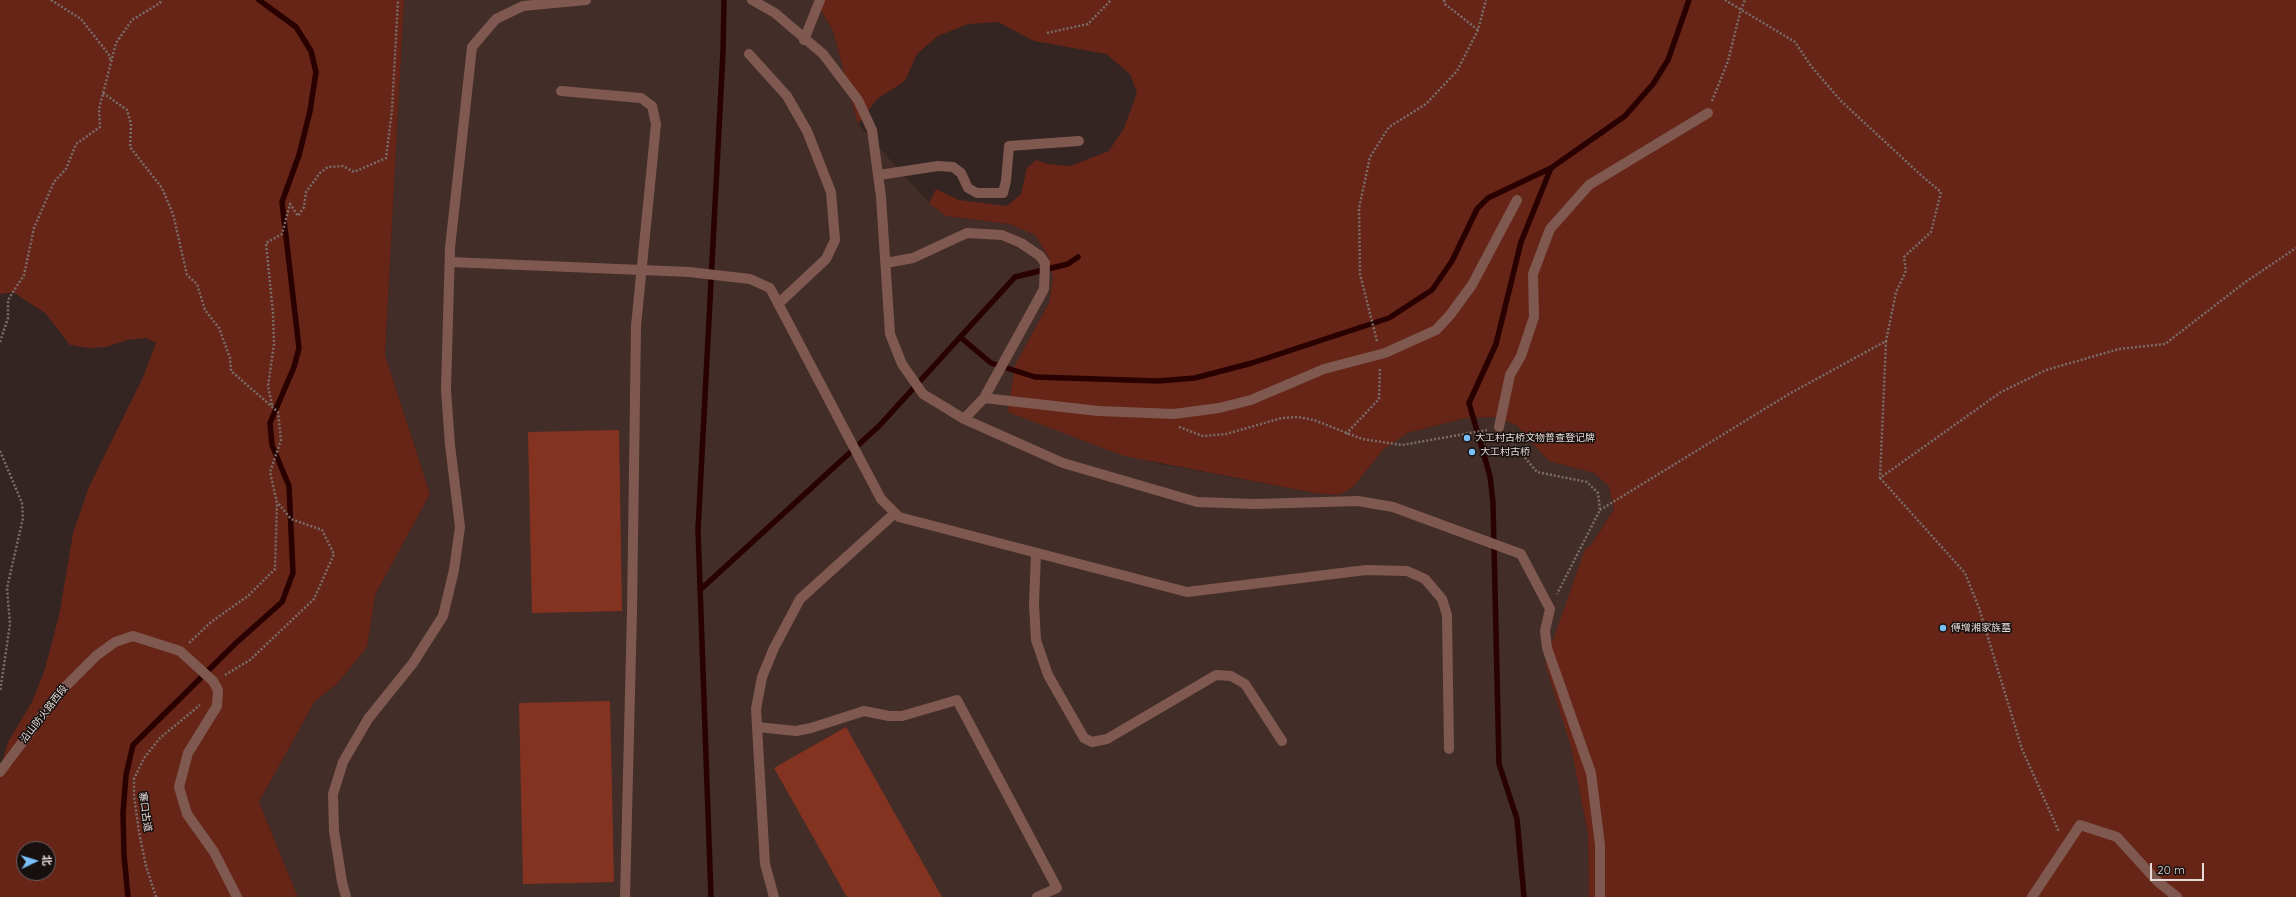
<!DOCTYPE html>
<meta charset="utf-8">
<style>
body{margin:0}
#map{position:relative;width:2296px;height:897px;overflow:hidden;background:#342522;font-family:Quicksand,"Noto Sans SC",sans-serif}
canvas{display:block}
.north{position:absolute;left:16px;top:841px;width:40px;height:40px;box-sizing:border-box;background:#17100f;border:1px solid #69615f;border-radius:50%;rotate:86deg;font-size:11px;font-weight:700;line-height:16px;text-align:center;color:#e5dbd8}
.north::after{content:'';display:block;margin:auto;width:14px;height:18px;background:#79bff8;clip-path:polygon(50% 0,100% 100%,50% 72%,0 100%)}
.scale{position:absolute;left:2150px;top:863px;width:54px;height:18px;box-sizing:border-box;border:2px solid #e5dbd8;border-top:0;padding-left:5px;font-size:12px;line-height:14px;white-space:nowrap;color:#e5dbd8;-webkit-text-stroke:3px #17100f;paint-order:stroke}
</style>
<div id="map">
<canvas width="2296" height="897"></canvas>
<div class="north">北</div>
<div class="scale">20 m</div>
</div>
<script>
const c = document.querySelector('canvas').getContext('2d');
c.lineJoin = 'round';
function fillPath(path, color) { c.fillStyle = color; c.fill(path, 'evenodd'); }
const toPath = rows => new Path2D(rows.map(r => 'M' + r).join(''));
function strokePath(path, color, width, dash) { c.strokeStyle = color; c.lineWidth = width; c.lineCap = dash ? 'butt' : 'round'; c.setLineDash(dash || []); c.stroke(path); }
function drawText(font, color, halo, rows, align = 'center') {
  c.font = font + ' Quicksand,"Noto Sans SC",sans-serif'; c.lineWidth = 3; c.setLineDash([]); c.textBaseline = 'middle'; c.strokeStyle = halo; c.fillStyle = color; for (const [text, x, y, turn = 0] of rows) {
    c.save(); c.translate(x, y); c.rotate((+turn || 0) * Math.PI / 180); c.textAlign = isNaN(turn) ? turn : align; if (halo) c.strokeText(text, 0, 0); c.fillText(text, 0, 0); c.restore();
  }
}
fillPath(toPath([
 [404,0,815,0,833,31,858,124,929,203,946,216,1009,224,1035,235,1049,258,1053,278,1049,303,1015,365,1150,462,1315,493,1338,495,1353,487,1383,450,1407,433,1466,418,1495,417,1516,425,1549,461,1594,473,1609,486,1614,509,1595,538,1571,747,1588,834,1589,897,298,897,259,802,315,701,337,684,367,647,375,595,430,494,385,355]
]), '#422d28');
fillPath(toPath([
 [0,0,404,0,385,355,430,494,375,595,367,647,337,684,315,701,259,802,298,897,0,897,0,769,8,742,32,702,44,672,59,616,73,533,89,487,144,375,156,343,146,338,127,340,106,347,89,348,70,345,45,313,13,292,0,294],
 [24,849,48,849,48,873,24,873],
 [815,0,2296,0,2296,897,1589,897,1588,834,1571,747,1545,663,1585,549,1591,545,1614,509,1609,486,1594,473,1549,461,1516,425,1495,417,1466,418,1407,433,1383,450,1353,487,1339,495,1315,493,1124,456,1008,412,1015,365,1049,303,1053,278,1049,258,1035,235,1009,224,946,216,929,203,936,189,959,200,1007,206,1021,194,1027,168,1036,160,1048,164,1070,166,1109,151,1124,128,1137,93,1130,74,1106,54,1034,41,998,22,968,24,938,36,917,54,905,81,877,99,858,124,833,31]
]), '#662516');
strokePath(toPath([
 [960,337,991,363,1035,377,1158,381,1195,378,1252,363,1389,318,1432,290,1452,261,1477,209,1488,198,1551,168],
 [700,590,879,426,1015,277,1068,264,1078,257],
 [128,897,124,855,123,813,126,775,133,745,236,643,282,602,293,573,289,486,272,445,270,423,294,367,299,348,282,202,299,155,310,111,316,72,311,51,296,27,259,0],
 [711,897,698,530,723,52,724,0],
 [1524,897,1517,819,1499,764,1493,503,1490,476,1469,403,1496,344,1521,242,1551,168,1625,116,1653,84,1668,60,1689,0]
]), '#280100', 5.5);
fillPath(toPath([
 [619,430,622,611,532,613,528,432],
 [610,701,614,882,523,884,519,703],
 [846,727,942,897,847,897,774,768]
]), '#853321');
strokePath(toPath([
 [51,0,81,19,110,56,110,61],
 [1444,0,1445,4,1478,30],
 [1725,0,1795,42,1811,66,1841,101,1923,177,1941,192,1931,232,1904,257,1906,271,1896,292,1886,341],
 [1047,33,1088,24,1111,0],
 [103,93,127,110,131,124,130,147,162,188,173,214,187,275,197,284,205,310,219,328,230,358,231,371,278,412,281,440,270,472,277,503,275,569,248,596,211,622,189,643],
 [1712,101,1728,61,1741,9,1745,0],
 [1377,341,1360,274,1359,208,1370,157,1389,127,1426,104,1457,71,1478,30,1486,0],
 [0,342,8,318,8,300,24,275,34,228,54,182,66,169,76,144,100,127,99,109,116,43,132,20,160,3,161,0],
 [272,405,268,386,274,344,273,313,266,243,282,234,290,204,298,216,304,207,306,192,320,173,328,167,343,166,354,172,386,158,392,110,398,0],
 [1179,427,1203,436,1226,434,1282,418,1298,417,1314,420,1362,439,1402,445,1487,430],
 [1346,434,1379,399,1380,368],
 [1507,436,1537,472,1587,482,1598,493,1600,510,1557,594],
 [0,451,22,503,23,518,7,588,10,624,0,692],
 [1880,478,1965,573,1979,608,2022,749,2059,832],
 [1600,510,1789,394,1886,341,1880,478,2001,392,2046,370,2119,349,2165,344,2244,283,2296,248],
 [225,675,250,660,314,599,334,554,322,530,291,519,278,503],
 [156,897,146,866,139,832,134,796,134,779,144,758,160,738,200,705]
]), '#7a6d6a', 2.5, [2, 2]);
strokePath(toPath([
 [752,0,775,13,823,54,858,100,872,130,881,197,890,334,902,364,923,394,964,419,1063,463,1197,502,1255,504,1358,501,1393,507,1521,554,1550,609,1545,631,1547,648,1591,773,1600,845,1600,897],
 [804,40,820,0],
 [749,54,787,96,807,131,831,192,835,240,826,259,778,304],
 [561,91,641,98,652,106,656,124,636,326,632,611,625,897],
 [879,175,938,166,953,167,961,173,968,188,977,193,1003,193,1006,181,1009,146,1079,141],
 [450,262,689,272,750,279,770,288,881,499,899,517,1187,592,1366,570,1407,571,1425,579,1442,599,1447,615,1449,749],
 [886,263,913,258,967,233,1002,235,1021,243,1040,256,1045,263,1044,289,984,398],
 [964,419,984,398,1098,411,1174,414,1219,408,1251,400,1324,369,1385,353,1436,330,1450,315,1472,285,1517,200],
 [1499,427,1510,375,1521,356,1534,317,1533,274,1550,229,1589,185,1708,113],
 [1036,553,1034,604,1036,640,1048,675,1084,738,1092,742,1107,739,1216,675,1231,676,1245,684,1282,741],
 [757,727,796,731,811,728,864,711,889,716,902,716,957,700,1057,888,1037,897],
 [0,772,59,693,96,656,115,642,133,636,180,651,213,681,218,690,217,706,188,753,179,787,187,814,214,852,237,897],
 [346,897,342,882,334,831,333,794,343,762,368,719,413,663,443,616,454,570,460,527,450,445,446,390,450,248,472,47,496,19,523,6,586,0],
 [774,897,765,864,756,709,762,677,774,648,800,599,895,513],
 [2032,897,2080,825,2117,837,2157,881,2177,897]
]), '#7f5950', 10);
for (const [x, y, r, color] of [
 [1467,438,4,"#79bff8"],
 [1472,452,4,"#79bff8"],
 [1943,628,4,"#79bff8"]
]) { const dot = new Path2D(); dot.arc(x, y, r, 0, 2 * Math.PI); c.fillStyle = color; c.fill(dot); strokePath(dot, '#17100f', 1.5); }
drawText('10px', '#e5dbd8', '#17100f', [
 ["大工村古桥文物普查登记牌",1475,438],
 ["大工村古桥",1480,452],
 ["傅增湘家族墓",1951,628]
], 'left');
drawText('10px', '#e5dbd8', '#17100f', [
 ["沿山防火路西段",44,714,-52],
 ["寨口古道",145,812,82]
]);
</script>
